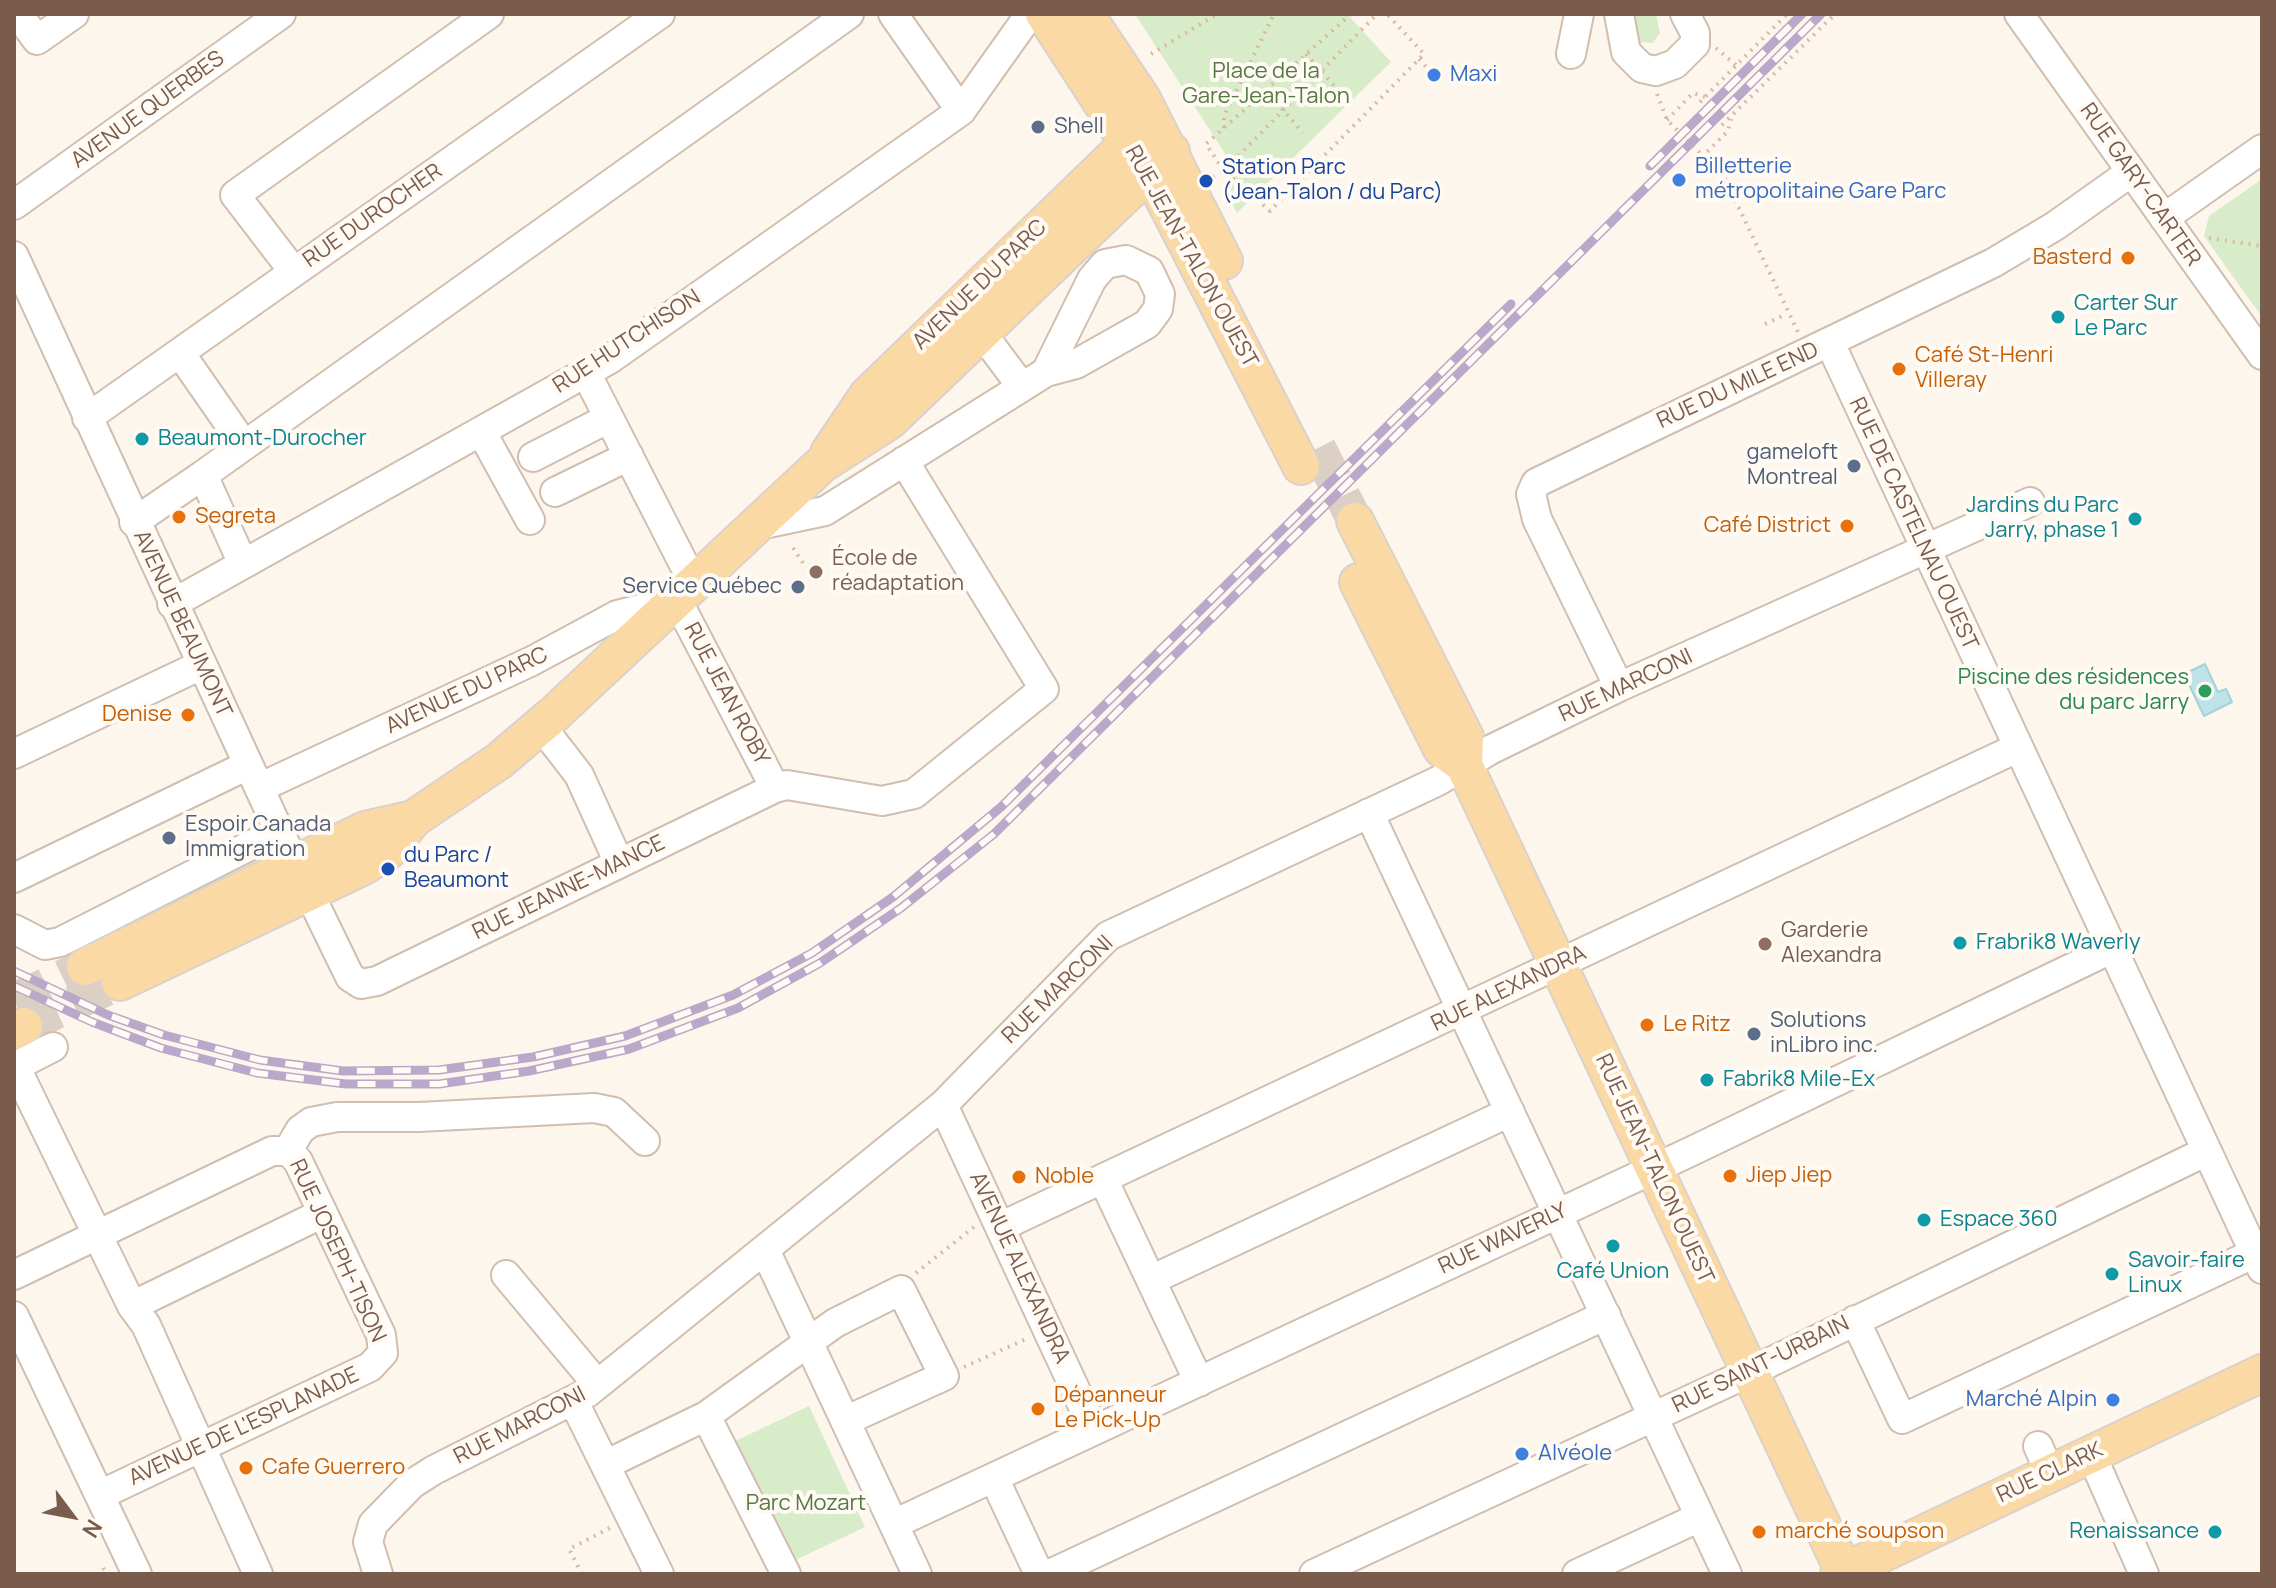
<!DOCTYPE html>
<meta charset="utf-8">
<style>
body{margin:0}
#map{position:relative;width:2276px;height:1588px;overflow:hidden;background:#fdf6ec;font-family:Manrope,sans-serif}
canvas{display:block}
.frame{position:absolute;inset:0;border:16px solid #7a5c4d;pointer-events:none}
.north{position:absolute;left:32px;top:1476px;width:80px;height:80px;-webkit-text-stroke:6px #fffaf3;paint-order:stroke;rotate:122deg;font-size:22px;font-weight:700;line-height:32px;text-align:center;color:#7a5c4d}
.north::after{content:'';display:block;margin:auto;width:28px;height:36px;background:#7a5c4d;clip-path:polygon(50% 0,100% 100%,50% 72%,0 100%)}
</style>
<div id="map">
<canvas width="2276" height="1588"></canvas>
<div class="frame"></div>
<div class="north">N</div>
</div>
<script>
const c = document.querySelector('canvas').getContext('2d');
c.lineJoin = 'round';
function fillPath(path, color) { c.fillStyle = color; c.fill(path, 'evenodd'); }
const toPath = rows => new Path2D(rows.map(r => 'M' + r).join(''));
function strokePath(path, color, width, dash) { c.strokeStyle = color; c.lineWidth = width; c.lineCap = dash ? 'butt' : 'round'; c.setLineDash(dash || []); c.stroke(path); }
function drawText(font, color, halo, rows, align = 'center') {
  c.font = font + ' Manrope,sans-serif'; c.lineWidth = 8; c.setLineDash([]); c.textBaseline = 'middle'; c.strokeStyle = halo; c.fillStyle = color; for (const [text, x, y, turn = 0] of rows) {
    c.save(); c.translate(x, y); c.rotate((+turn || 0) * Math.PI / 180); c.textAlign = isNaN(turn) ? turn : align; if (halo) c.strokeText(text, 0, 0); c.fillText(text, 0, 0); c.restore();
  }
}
fillPath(toPath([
 [1135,14,1347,14,1391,62,1237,213,1222,184,1235,169],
 [1632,14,1656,14,1660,33,1653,43,1637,42],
 [2262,179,2262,317,2204,236,2209,216],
 [809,1406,865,1527,785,1565,729,1444]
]), '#d8ecc9');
const water = toPath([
 [2205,664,2218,692,2226,689,2232,702,2204,716,2184,674,2205,664]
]);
fillPath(water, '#bfe3e8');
strokePath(water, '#a5d3da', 2);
strokePath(toPath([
 [1318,448,1355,521],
 [14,1001,85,967],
 [24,1026,120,982]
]), '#dcd0c4', 36, [36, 18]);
const minor = toPath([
 [18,14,37,40,74,14],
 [893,14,961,111],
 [1619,14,1626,52,1642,68,1656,71,1675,64,1695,44,1695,33,1685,14],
 [2019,14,2262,355],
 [1571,54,1579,14],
 [14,205,281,14],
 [2164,218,2262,149],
 [14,256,279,831,350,977,361,984,377,981,775,788,787,785,882,801,914,794,1044,689,904,461],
 [294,272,235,195,489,14],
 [981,332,1022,387],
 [1830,343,2262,1269],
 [180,353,244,445],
 [586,373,694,584],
 [87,418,660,14],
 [481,431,530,520],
 [533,457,609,418],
 [555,492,629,456],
 [134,522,203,475],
 [759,525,825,511,1046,372,1076,364,1147,324,1158,309,1160,294,1149,271,1126,260,1105,264,1092,279,1046,372],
 [243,564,203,475,849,14],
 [172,604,610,359,961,111,1030,14],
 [1619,687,1537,519,1531,494,1536,483,1993,263,2055,226,2131,172],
 [541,726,579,775,619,863],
 [14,754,201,665],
 [259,788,532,661,617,615,677,600,775,788],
 [1369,813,1727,1574],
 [14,878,248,765],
 [14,929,45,945,60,942,279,831],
 [53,1047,20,1064,17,1070,132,1306,146,1325,258,1574],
 [943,1105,1094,1430],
 [288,1151,300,1130,311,1122,337,1117,419,1117,594,1108,614,1112,645,1141],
 [1103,1179,1199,1382],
 [1000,1227,2017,748],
 [765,1250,917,1574],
 [14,1275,272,1151,288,1151],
 [506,1275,597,1384],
 [1151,1280,1510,1112],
 [132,1306,323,1213],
 [14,1316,137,1574],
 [1855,1320,1902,1419,2255,1253],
 [574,1402,659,1574],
 [706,1416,786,1574],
 [2038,1446,2050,1473],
 [2091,1454,2144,1574],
 [605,1465,706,1416,835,1323,901,1290,944,1376,845,1421],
 [994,1478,1039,1574],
 [100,1495,370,1367,383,1353,381,1335,298,1161,288,1151],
 [894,1524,1692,1151,2111,949],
 [378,1574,368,1542,373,1524,412,1484,434,1470,587,1393,943,1105,1108,936,1438,781,1492,749,1619,687,2030,502],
 [1050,1574,1606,1315],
 [1314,1574,1750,1372,2205,1152],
 [1577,1574,1700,1517]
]);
const major = toPath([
 [1044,14,1162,195,1301,466],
 [1085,14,1142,99,1224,261],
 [829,453,868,395,1146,126],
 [1355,521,1465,737,1464,765,1845,1574],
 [1358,582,1442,749,1464,765],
 [85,967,365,830,413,819],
 [120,982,362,867,389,850,413,819,499,761,553,715,822,464,889,421,1171,151],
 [14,1031,24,1026],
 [1839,1574,2262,1373]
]);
strokePath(minor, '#d1beb0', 32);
strokePath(major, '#dad1cd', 40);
strokePath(toPath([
 [1351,14,1206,144,1224,171,1377,14],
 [1716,48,1736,65],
 [1151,54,1217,14],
 [1306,54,1338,90],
 [1419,59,1427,68],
 [1266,90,1303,133],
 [1657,94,1667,120,1707,160,1718,164,1798,332],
 [1700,102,1787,14],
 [1667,120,1693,93,1705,97],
 [1722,125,1835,14],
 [1224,128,1224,116,1274,14],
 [1696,163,1728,131,1731,119],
 [1213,177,1224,171,1270,211,1424,54,1387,14],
 [2209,238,2262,246],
 [1765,324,1782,316],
 [793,548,805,566],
 [916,1273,974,1227],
 [964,1367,1026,1339],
 [103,1568,105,1571],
 [582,1574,569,1549,612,1527]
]), '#d9b8a5', 4, [2, 6]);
strokePath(minor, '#fff', 28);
strokePath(major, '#fbd9a5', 36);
const rail = toPath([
 [1650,166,1802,14],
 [14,971,108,1015,164,1035,260,1060,343,1071,439,1070,533,1057,625,1036,733,995,812,953,893,897,1001,807,1511,304],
 [14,986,92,1022,161,1048,257,1073,346,1084,439,1084,529,1071,629,1049,738,1008,820,963,901,908,994,834,1821,14]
]);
strokePath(rail, '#b9a8c9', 9);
strokePath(rail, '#fffaf3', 6, [18]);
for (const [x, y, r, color] of [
 [1434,75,8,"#3f7fe0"],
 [1038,127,8,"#5c6f8a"],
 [1679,180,8,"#3f7fe0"],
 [1206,181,8,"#1a4fb4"],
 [2128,258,8,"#e8710a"],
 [2058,317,8,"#0f9aa8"],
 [1899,369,8,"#e8710a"],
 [142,439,8,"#0f9aa8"],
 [1854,466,8,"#5c6f8a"],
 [179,517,8,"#e8710a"],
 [2135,519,8,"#0f9aa8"],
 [1847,526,8,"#e8710a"],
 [816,572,8,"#8d6e63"],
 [798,587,8,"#5c6f8a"],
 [2205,691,8,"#2e9e5b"],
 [188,715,8,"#e8710a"],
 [169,838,8,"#5c6f8a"],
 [388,869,8,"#1a4fb4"],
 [1960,943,8,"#0f9aa8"],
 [1765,944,8,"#8d6e63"],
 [1647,1025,8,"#e8710a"],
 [1754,1034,8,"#5c6f8a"],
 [1707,1080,8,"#0f9aa8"],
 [1730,1176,8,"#e8710a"],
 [1019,1177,8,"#e8710a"],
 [1924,1220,8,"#0f9aa8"],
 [1613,1246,8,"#0f9aa8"],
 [2112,1274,8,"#0f9aa8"],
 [2113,1400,8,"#3f7fe0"],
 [1038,1409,8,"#e8710a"],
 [1522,1454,8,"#3f7fe0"],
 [246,1468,8,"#e8710a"],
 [1759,1532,8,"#e8710a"],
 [2215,1532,8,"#0f9aa8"]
]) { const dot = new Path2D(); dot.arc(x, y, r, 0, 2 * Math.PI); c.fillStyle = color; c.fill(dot); strokePath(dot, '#fffaf3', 3); }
drawText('22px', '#537a41', '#fffaf3', [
 ["Place de la",1266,72],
 ["Gare-Jean-Talon",1266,97],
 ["Parc Mozart",806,1504]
]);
drawText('22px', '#366cbe', '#fffaf3', [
 ["Maxi",1450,75],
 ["Billetterie",1695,167],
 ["métropolitaine Gare Parc",1695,192],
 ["Marché Alpin",2097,1400,"right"],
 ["Alvéole",1538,1454]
], 'left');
drawText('22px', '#7a5c4d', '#fffaf3', [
 ["AVENUE QUERBES",148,110,-36],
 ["RUE GARY-CARTER",2140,185,55],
 ["RUE DUROCHER",373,216,-35],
 ["RUE JEAN-TALON OUEST",1191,257,61],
 ["AVENUE DU PARC",980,285,-44],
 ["RUE HUTCHISON",627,342,-33],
 ["RUE DU MILE END",1738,386,-25],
 ["RUE DE CASTELNAU OUEST",1913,524,65],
 ["AVENUE BEAUMONT",182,624,65],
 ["RUE MARCONI",1626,686,-25],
 ["AVENUE DU PARC",467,691,-25],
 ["RUE JEAN ROBY",726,694,62],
 ["RUE JEANNE-MANCE",569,888,-26],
 ["RUE ALEXANDRA",1509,989,-26],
 ["RUE MARCONI",1058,990,-44],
 ["RUE JEAN-TALON OUEST",1654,1169,65],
 ["RUE WAVERLY",1503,1239,-25],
 ["RUE JOSEPH-TISON",337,1251,65],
 ["AVENUE ALEXANDRA",1019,1268,65],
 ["RUE SAINT-URBAIN",1761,1365,-26],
 ["RUE MARCONI",520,1426,-27],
 ["AVENUE DE L'ESPLANADE",244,1427,-25],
 ["RUE CLARK",2050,1473,-25]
]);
drawText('22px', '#4e5e75', '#fffaf3', [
 ["Shell",1054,127],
 ["gameloft",1838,453,"right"],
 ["Montreal",1838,478,"right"],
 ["Service Québec",782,587,"right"],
 ["Espoir Canada",185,825],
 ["Immigration",185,850],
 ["Solutions",1770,1021],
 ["inLibro inc.",1770,1046]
], 'left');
drawText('22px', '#164399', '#fffaf3', [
 ["Station Parc",1222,168],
 ["(Jean-Talon / du Parc)",1222,193],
 ["du Parc /",404,856],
 ["Beaumont",404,881]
], 'left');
drawText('22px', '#c56008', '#fffaf3', [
 ["Basterd",2112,258,"right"],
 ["Café St-Henri",1915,356],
 ["Villeray",1915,381],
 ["Segreta",195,517],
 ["Café District",1831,526,"right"],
 ["Denise",172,715,"right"],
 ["Le Ritz",1663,1025],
 ["Jiep Jiep",1746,1176],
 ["Noble",1035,1177],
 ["Dépanneur",1054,1396],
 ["Le Pick-Up",1054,1421],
 ["Cafe Guerrero",262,1468],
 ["marché soupson",1775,1532]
], 'left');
drawText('22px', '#0d838f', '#fffaf3', [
 ["Carter Sur",2074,304],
 ["Le Parc",2074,329],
 ["Beaumont-Durocher",158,439],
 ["Jardins du Parc",2119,506,"right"],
 ["Jarry, phase 1",2119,531,"right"],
 ["Frabrik8 Waverly",1976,943],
 ["Fabrik8 Mile-Ex",1723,1080],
 ["Espace 360",1940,1220],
 ["Savoir-faire",2128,1261],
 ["Linux",2128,1286],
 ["Café Union",1613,1272,"center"],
 ["Renaissance",2199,1532,"right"]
], 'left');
drawText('22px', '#785e54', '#fffaf3', [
 ["École de",832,559],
 ["réadaptation",832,584],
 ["Garderie",1781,931],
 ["Alexandra",1781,956]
], 'left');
drawText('22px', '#27864d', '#fffaf3', [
 ["Piscine des résidences",2189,678],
 ["du parc Jarry",2189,703]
], 'right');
</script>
